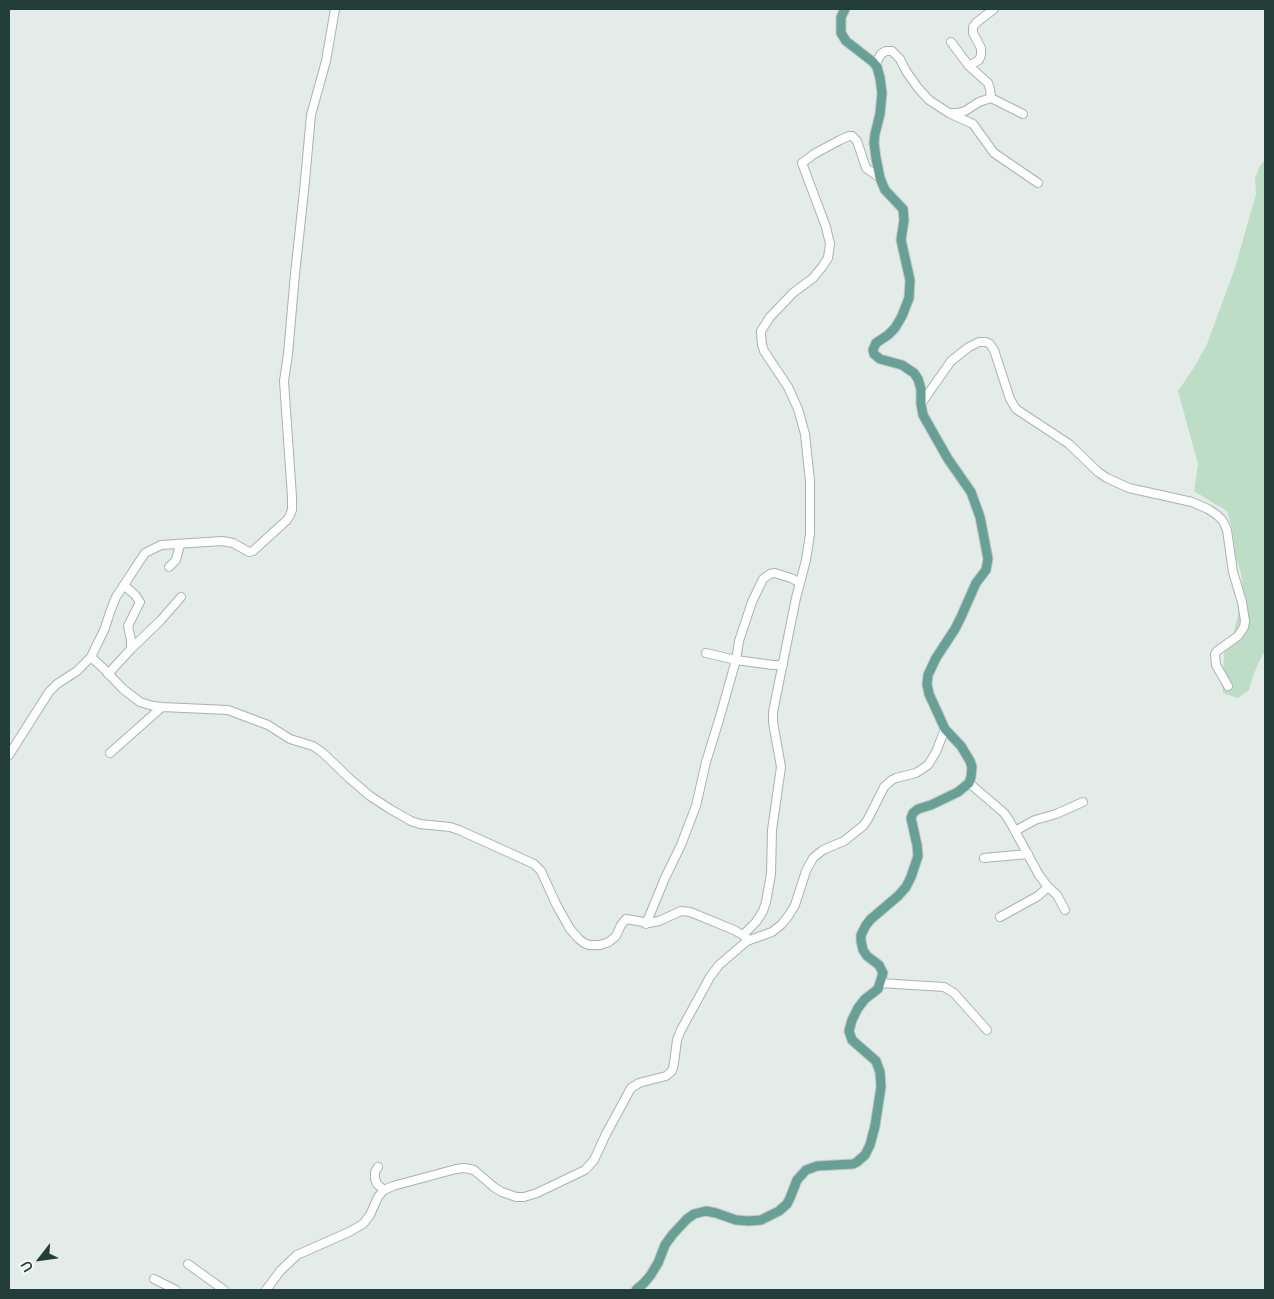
<!DOCTYPE html>
<style>
body{margin:0}
#map{position:relative;width:1274px;height:1299px;overflow:hidden;background:#e3ece9;font-family:Manrope,sans-serif}
canvas{display:block}
.frame{position:absolute;inset:0;border:10px solid #233d38;pointer-events:none}
.north{position:absolute;left:15px;top:1234px;width:50px;height:50px;-webkit-text-stroke:4px #f3f9f6;paint-order:stroke;rotate:240deg;font-size:14px;font-weight:700;line-height:20px;text-align:center;color:#233d38}
.north::after{content:'';display:block;margin:auto;width:18px;height:22px;background:#233d38;clip-path:polygon(50% 0,100% 100%,50% 72%,0 100%)}
</style>
<div id="map">
<canvas width="1274" height="1299"></canvas>
<div class="frame"></div>
<div class="north">U</div>
</div>
<script>
const c = document.querySelector('canvas').getContext('2d');
c.lineJoin = 'round';
function fillPath(path, color) { c.fillStyle = color; c.fill(path, 'evenodd'); }
const toPath = rows => new Path2D(rows.map(r => 'M' + r).join(''));
function strokePath(path, color, width, dash) { c.strokeStyle = color; c.lineWidth = width; c.lineCap = dash ? 'butt' : 'round'; c.setLineDash(dash || []); c.stroke(path); }
fillPath(toPath([
 [1265,160,1265,653,1263,654,1254,673,1249,690,1238,698,1223,693,1224,650,1233,634,1238,616,1238,605,1244,600,1241,573,1236,557,1232,528,1227,511,1194,491,1198,464,1178,391,1195,366,1207,344,1235,268,1256,194,1255,178,1260,166]
]), '#bdddc7');
const minor = toPath([
 [951,42,969,66,988,83,990,89,991,98],
 [875,65,881,54,886,51,892,51,900,59,906,71,918,88,929,100,949,113,958,113,965,111,979,102,991,98,1023,114],
 [969,66,979,60,981,55,981,48,973,33,973,27,977,22,994,9],
 [951,114,973,124,994,153,1038,183],
 [921,404,951,361,969,347,979,342,986,342,990,344,994,350,1010,399,1016,409,1069,444,1098,472,1107,478,1129,488,1192,502,1208,509,1217,515,1223,521,1227,530,1233,572,1242,602,1245,621,1244,627,1238,636,1217,651,1215,654,1216,665,1228,686],
 [169,567,176,560,180,544],
 [131,649,161,620,181,597],
 [706,653,736,660,773,665,783,665],
 [91,657,105,628,110,612,116,597,145,553,161,545,222,541,233,543,249,552,253,551,287,520,290,515,292,510,292,497,284,381,288,354,295,274,304,191,311,115,326,61,335,9],
 [108,674,131,649,131,640,128,626,140,602,135,595,124,585],
 [110,753,162,707],
 [9,755,49,692,57,684,77,671,91,657,103,668,123,689,140,702,153,706,162,707,228,710,268,725,290,739,313,746,323,753,349,778,370,796,390,809,411,821,420,824,450,827,459,830,534,864,541,871,556,904,570,929,579,939,584,943,589,945,600,945,609,942,616,936,621,925,626,919,649,923,659,921,681,911,690,912,700,916,734,930,746,937],
 [969,783,989,800,1004,813,1009,820,1039,875,1048,887,1057,895,1065,910],
 [1015,831,1035,820,1056,814,1083,802],
 [984,858,1028,854],
 [1000,917,1038,896,1048,887],
 [646,924,665,878,681,845,696,806,706,762,719,720,736,660,739,641,752,602,763,579,770,574,775,573,784,576,791,578,800,583],
 [743,935,756,922,763,911,766,902,771,874,772,830,781,767,773,722,773,712,796,598,806,560,810,534,810,481,805,434,798,409,788,387,764,351,762,345,761,334,761,331,770,317,793,293,813,278,822,267,828,258,830,244,826,227,802,163,814,154,840,140,849,136,852,136,857,141,866,168,880,178],
 [880,983,944,987,954,993,987,1030],
 [378,1167,375,1172,375,1179,377,1184,384,1190],
 [188,1264,224,1290],
 [154,1279,176,1290],
 [266,1290,281,1270,297,1255,349,1232,363,1224,370,1215,378,1197,384,1190,393,1186,456,1169,464,1168,474,1170,495,1188,502,1192,516,1197,524,1197,537,1193,585,1170,594,1160,606,1134,631,1088,639,1083,666,1076,672,1071,674,1063,677,1040,681,1030,710,977,719,965,747,941,772,932,782,924,789,915,795,905,806,871,813,858,823,850,844,841,863,826,868,819,884,787,892,780,896,778,916,773,928,765,936,752,945,729]
]);
const major = toPath([
 [636,1290,644,1283,650,1276,658,1263,665,1245,673,1234,687,1219,694,1214,706,1211,716,1213,736,1220,749,1221,761,1220,779,1211,787,1204,790,1198,797,1180,806,1170,817,1166,853,1164,857,1162,865,1155,870,1145,875,1126,881,1087,880,1072,876,1061,852,1040,849,1031,852,1020,858,1008,865,999,878,989,883,973,879,965,867,956,863,950,861,941,861,935,866,925,871,919,898,896,906,887,911,877,918,856,917,845,911,818,913,813,918,809,931,805,958,792,969,783,971,777,972,767,970,761,961,746,945,729,929,694,927,684,928,675,936,658,955,629,961,617,976,583,986,570,988,559,985,543,980,517,971,492,948,459,923,415,921,404,921,389,918,379,914,373,902,365,880,359,874,354,873,350,876,343,888,335,895,328,902,316,909,298,910,280,901,240,904,220,903,209,885,190,880,178,876,158,874,143,875,134,880,114,882,93,880,78,877,67,873,62,846,41,841,33,841,17,845,9]
]);
strokePath(minor, '#a6b4b0', 10);
strokePath(major, '#c1c9c7', 11);
strokePath(minor, '#fff', 8);
strokePath(major, '#69a096', 9);
</script>
